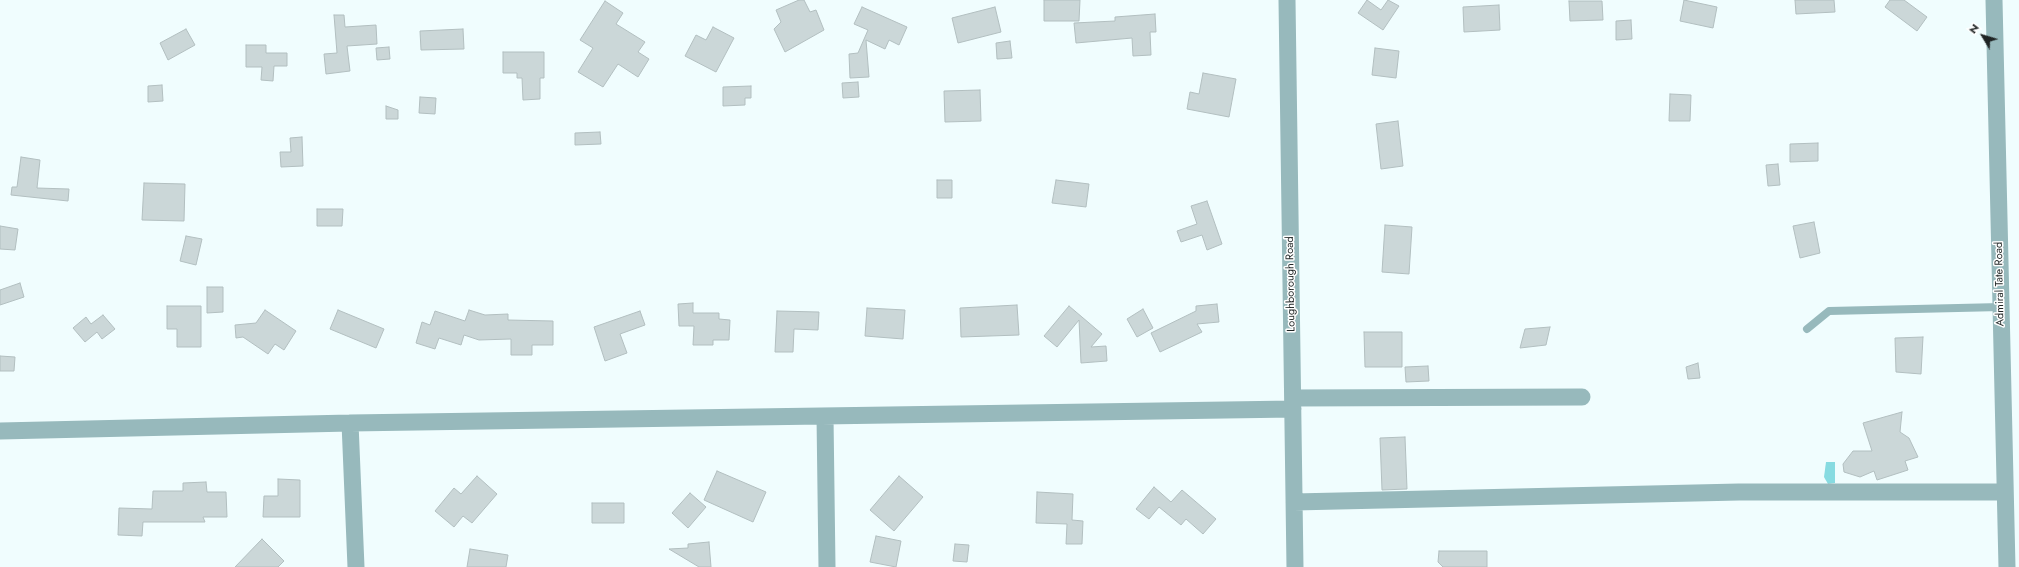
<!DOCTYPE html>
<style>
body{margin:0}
#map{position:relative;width:2019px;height:567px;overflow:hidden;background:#f0fdfe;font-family:Jost,sans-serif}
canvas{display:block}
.north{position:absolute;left:1963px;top:16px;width:40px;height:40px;-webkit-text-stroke:3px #fff;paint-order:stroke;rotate:308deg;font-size:11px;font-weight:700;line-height:16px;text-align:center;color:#1f2424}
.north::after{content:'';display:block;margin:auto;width:14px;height:18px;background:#1f2424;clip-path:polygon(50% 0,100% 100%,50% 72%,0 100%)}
</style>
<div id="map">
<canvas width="2019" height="567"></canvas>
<div class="north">N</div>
</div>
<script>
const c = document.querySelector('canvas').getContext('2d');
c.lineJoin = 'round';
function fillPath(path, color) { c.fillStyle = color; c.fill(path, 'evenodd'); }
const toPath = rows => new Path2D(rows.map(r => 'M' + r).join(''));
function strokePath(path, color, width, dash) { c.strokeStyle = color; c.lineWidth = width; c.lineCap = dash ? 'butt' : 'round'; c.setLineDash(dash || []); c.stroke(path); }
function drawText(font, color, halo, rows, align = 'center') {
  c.font = font + ' Jost,sans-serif'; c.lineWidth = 3; c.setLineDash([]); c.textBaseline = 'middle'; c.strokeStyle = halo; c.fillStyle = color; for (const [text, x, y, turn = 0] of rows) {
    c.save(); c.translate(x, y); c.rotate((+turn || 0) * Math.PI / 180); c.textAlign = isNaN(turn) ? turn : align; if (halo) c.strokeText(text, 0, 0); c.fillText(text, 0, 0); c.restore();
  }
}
fillPath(toPath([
 [1826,462,1835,462,1835,483,1828,484,1824,477]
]), '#87dbe1');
const building = toPath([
 [799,0,804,0,810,12,816,10,824,30,785,52,774,29,781,22,776,10,799,0],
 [1044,0,1080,0,1079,21,1044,21,1044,0],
 [1367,0,1381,10,1388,0,1399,6,1383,30,1358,13,1367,0],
 [1684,0,1717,7,1713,28,1680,21,1684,0],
 [1795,0,1834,0,1835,12,1796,14,1795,0],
 [1890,0,1904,0,1927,17,1917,31,1885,7,1890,0],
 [605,1,623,13,616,24,645,42,638,52,649,59,638,77,618,64,603,87,578,72,593,48,580,40,605,1],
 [1569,1,1602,1,1603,20,1570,21,1569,1],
 [1499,5,1500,30,1464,32,1463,7,1499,5],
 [862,7,907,27,899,45,889,40,885,49,866,40,869,77,850,78,849,54,858,53,868,30,854,24,862,7],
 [995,7,1001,32,958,43,952,18,995,7],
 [1155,14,1156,32,1150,32,1151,55,1133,56,1132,38,1076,43,1074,23,1115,21,1115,17,1155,14],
 [334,15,344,15,345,27,376,25,377,44,347,46,350,71,326,74,324,54,337,53,334,15],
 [1631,20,1632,39,1616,40,1616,21,1631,20],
 [713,27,734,38,716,72,685,56,696,35,706,40,713,27],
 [186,29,195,45,168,60,160,43,186,29],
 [463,29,464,49,421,50,420,31,463,29],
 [1010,41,1012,58,997,59,996,43,1010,41],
 [246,45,266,45,266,53,287,53,287,66,274,66,273,81,261,80,262,67,246,67,246,45],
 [389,47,390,59,377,60,376,48,389,47],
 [1375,48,1399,51,1396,78,1372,75,1375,48],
 [503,52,544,52,544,78,540,78,540,99,523,100,522,78,517,78,517,73,503,73,503,52],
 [1203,73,1236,79,1229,117,1187,109,1190,92,1199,94,1203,73],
 [858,82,859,97,843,98,842,83,858,82],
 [162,85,163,101,148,102,148,86,162,85],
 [751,86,751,98,745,98,745,105,723,106,723,87,751,86],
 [980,90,981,121,945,122,944,91,980,90],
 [1670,94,1691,95,1690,121,1669,121,1670,94],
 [420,97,436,98,435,114,419,113,420,97],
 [386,106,398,110,398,119,386,119,386,106],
 [1398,121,1403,166,1381,169,1376,124,1398,121],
 [600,132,601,144,575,145,575,133,600,132],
 [302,137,303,166,281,167,280,152,291,152,290,138,302,137],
 [1818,143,1818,161,1790,162,1790,144,1818,143],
 [21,157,40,160,37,188,69,189,68,201,11,195,12,187,17,187,21,157],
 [1778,164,1780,185,1768,186,1766,165,1778,164],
 [937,180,952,180,952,198,937,198,937,180],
 [1056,180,1089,184,1086,207,1052,203,1056,180],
 [144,183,185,184,184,221,142,220,144,183],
 [1207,201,1222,244,1207,250,1202,235,1181,242,1177,231,1197,224,1191,206,1207,201],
 [317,209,343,209,342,226,317,226,317,209],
 [1814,222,1820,253,1800,258,1793,226,1814,222],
 [1385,225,1412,227,1409,274,1382,272,1385,225],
 [0,226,18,229,15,250,0,249,0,226],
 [186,236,202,239,196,265,180,261,186,236],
 [20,283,24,297,0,305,0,290,20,283],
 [207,287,223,287,223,312,207,313,207,287],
 [693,303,693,313,719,313,719,319,730,320,729,340,713,340,713,345,693,345,694,326,679,326,678,304,693,303],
 [1217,304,1219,322,1197,324,1202,332,1160,352,1151,333,1196,311,1196,306,1217,304],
 [1017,305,1019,335,961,337,960,308,1017,305],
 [167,306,201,306,201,347,177,347,177,329,167,329,167,306],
 [1069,306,1102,334,1091,347,1106,346,1107,361,1081,363,1079,320,1057,347,1044,336,1069,306],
 [867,308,905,310,903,339,865,336,867,308],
 [1143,309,1153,328,1137,337,1127,319,1143,309],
 [265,310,296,331,284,350,275,344,268,354,243,337,236,338,235,325,256,323,265,310],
 [338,310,384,329,376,348,330,329,338,310],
 [469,310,485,315,508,314,508,320,553,321,553,345,532,345,532,355,511,355,511,339,479,340,464,335,461,345,439,338,435,349,416,343,422,322,430,325,435,311,465,321,469,310],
 [640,311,645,325,620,334,627,353,605,361,594,327,640,311],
 [777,311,819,312,818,330,794,329,793,352,775,352,777,311],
 [103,315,115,329,102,339,97,332,85,342,73,328,86,317,91,324,103,315],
 [1550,327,1546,345,1520,348,1525,329,1550,327],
 [1364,332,1402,332,1402,367,1365,367,1364,332],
 [1923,337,1921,374,1896,372,1895,338,1923,337],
 [0,356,15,357,14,371,0,371,0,356],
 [1698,363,1700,378,1688,379,1686,367,1698,363],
 [1428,366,1429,381,1406,382,1405,367,1428,366],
 [1902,412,1900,432,1909,438,1918,457,1905,461,1908,470,1877,480,1874,471,1860,477,1844,472,1843,464,1853,451,1872,451,1863,423,1902,412],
 [1405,437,1407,489,1382,490,1380,438,1405,437],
 [717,471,766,492,753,522,704,500,717,471],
 [477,476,497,494,472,523,463,516,454,527,435,511,454,488,461,494,477,476],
 [899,476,923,497,894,531,870,510,899,476],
 [278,479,300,480,300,517,263,517,264,496,278,496,278,479],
 [206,482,207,492,226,492,227,517,203,517,205,522,143,522,142,536,118,535,119,508,152,509,153,491,183,491,183,483,206,482],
 [1154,487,1171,502,1182,490,1216,519,1203,534,1186,519,1181,525,1159,507,1149,519,1136,509,1154,487],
 [1037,492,1073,494,1072,520,1083,521,1082,544,1066,544,1067,524,1036,523,1037,492],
 [690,493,706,507,688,528,672,513,690,493],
 [592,503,624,503,624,523,592,523,592,503],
 [876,536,901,541,896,567,870,562,876,536],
 [262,539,284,561,278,567,235,567,262,539],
 [709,542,711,567,699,567,669,549,688,548,688,544,709,542],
 [955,544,969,545,967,562,953,561,955,544],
 [470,549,508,555,506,567,467,567,470,549],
 [1439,551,1487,551,1487,567,1443,567,1438,562,1439,551]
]);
fillPath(building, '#cbd7d8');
strokePath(building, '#b2bfc0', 1);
strokePath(toPath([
 [1807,329,1829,311,2001,307]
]), '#97b9bc', 8);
strokePath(toPath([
 [1287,0,1295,567],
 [1994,0,2007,567],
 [1293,398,1582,397],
 [825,416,827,567],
 [350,423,356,567],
 [0,431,350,423,1293,409],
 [1294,502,1739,492,2005,492]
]), '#97b9bc', 17);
drawText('11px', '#1f2424', '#fff', [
 ["Loughborough Road",1291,284,-91],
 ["Admiral Tate Road",2000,284,-91]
]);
</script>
